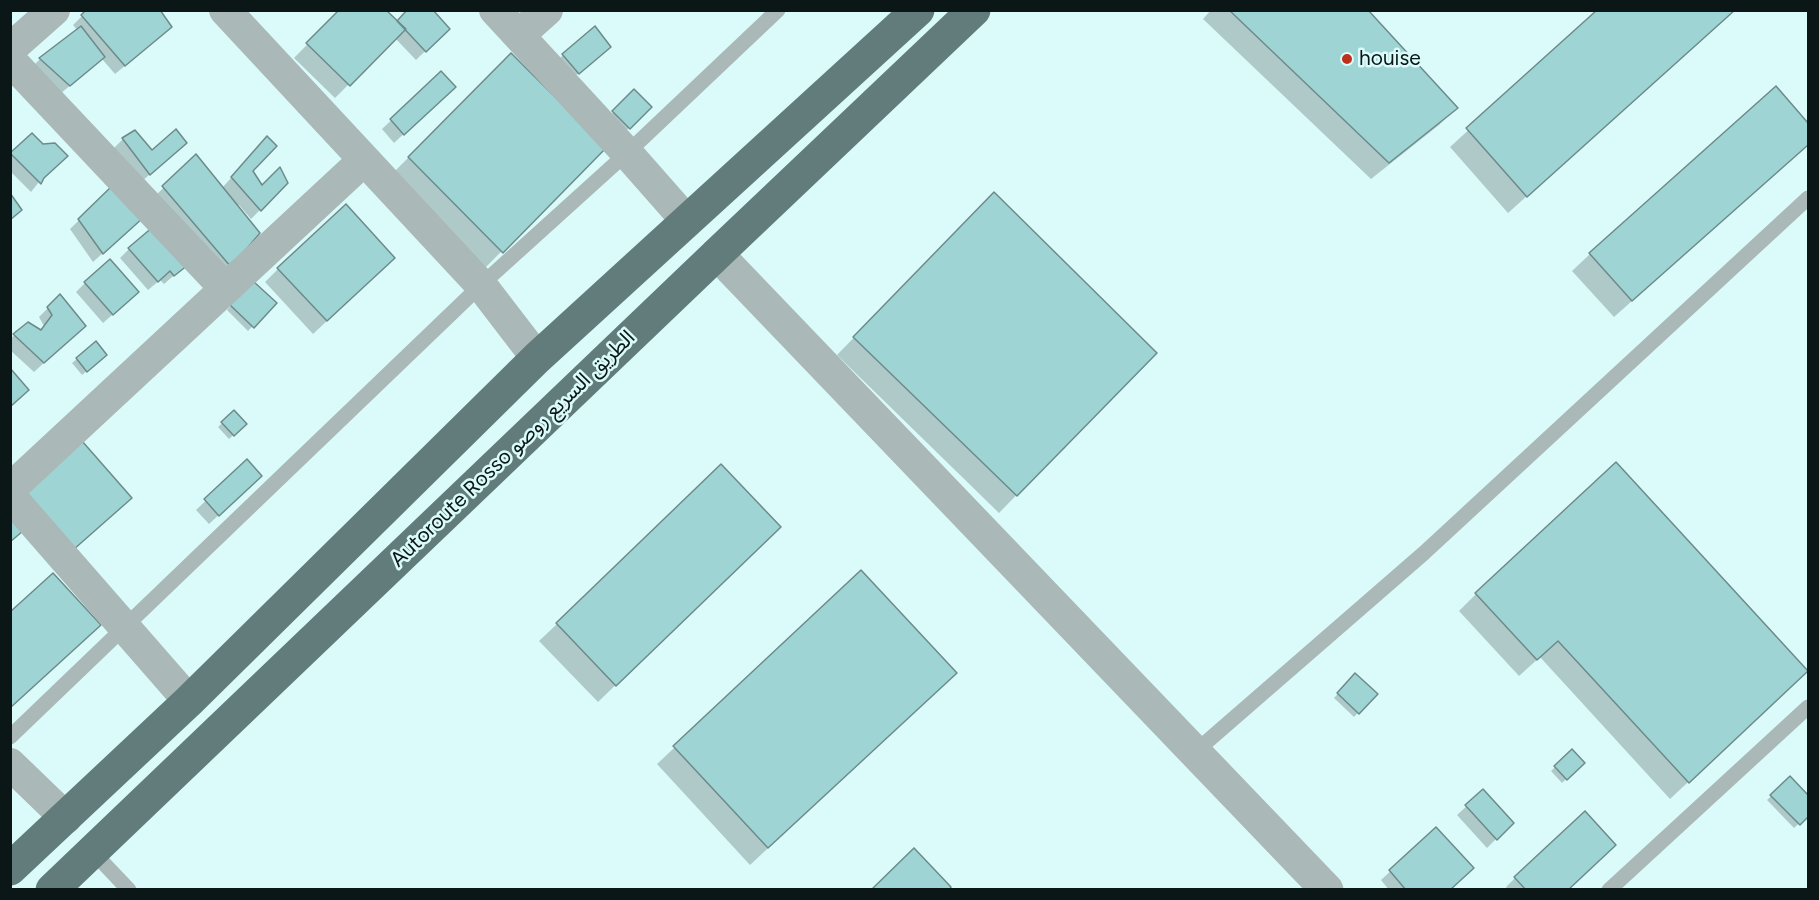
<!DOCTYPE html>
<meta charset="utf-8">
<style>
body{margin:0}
#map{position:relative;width:1819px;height:900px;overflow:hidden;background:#dbfbfb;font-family:Figtree,sans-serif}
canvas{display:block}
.frame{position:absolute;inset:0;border:12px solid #0b1717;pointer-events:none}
</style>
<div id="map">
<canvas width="1819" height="900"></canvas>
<div class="frame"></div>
</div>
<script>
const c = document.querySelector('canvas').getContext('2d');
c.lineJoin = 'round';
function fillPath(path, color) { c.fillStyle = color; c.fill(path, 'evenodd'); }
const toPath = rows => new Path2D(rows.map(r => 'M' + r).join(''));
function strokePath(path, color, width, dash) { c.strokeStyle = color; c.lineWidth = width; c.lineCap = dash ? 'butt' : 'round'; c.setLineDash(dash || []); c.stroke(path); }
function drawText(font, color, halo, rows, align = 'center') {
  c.font = font + ' Figtree,"Noto Sans Arabic",sans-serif'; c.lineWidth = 5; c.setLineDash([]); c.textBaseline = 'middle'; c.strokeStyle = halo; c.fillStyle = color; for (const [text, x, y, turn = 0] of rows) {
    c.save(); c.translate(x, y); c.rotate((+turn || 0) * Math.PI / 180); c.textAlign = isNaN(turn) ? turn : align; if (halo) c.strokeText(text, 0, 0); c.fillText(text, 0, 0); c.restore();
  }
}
fillPath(toPath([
 [88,10,161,36,115,74,102,59,60,94,31,68,40,59,78,31,73,25],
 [341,10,397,22,448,29,416,60,395,38,335,98,294,58],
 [1211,10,1366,10,1456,108,1439,125,1371,179,1203,19],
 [1600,10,1734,10,1508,213,1450,147],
 [605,51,574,77,559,59,563,55],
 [511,55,604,148,484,269,391,175],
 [441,73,444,96,394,143,382,129],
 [1776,88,1808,125,1808,144,1614,317,1572,271,1590,254],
 [634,91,650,107,625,132,609,117],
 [134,132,152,152,175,152,140,183,114,148,123,139],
 [32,135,42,178,31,192,10,171,10,155],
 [258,148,251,171,261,188,287,183,251,219,239,205,237,206,258,233,217,280,150,201,195,157,222,188],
 [113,187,133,226,93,262,70,229],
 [976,212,1155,353,999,513,837,355],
 [129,249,186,265,164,284,160,280,148,290,120,258],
 [278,269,380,271,313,334,265,282],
 [85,283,128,301,103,323,76,292],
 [253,283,275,303,248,331,227,310],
 [60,296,74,335,34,372,10,350,10,339,28,324,40,331,44,326,39,317],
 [96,343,101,359,82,375,72,363],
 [234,412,245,424,229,439,218,427],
 [247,461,251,485,209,524,196,510],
 [762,544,598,702,539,641,557,624],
 [861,573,937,690,750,865,657,764],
 [1476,594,1789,688,1670,799,1540,657,1519,676,1459,611],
 [1355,675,1376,694,1354,717,1334,698],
 [1572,751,1583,763,1562,783,1551,771],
 [1790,778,1808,798,1808,815,1794,828,1767,800],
 [1483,791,1512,823,1487,848,1457,815],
 [1436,829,1449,890,1389,890,1381,880],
 [1515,878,1566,890,1508,890,1506,887]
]), '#0003');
const building = toPath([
 [86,10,160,10,172,27,125,66,81,15,86,10],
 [339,10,386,10,406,29,350,86,306,43,339,10],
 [407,10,433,10,450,29,426,52,397,21,407,10],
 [1229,10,1368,10,1458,108,1389,163,1229,10],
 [1597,10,1735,10,1527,197,1466,128,1597,10],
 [81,26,105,57,70,86,39,58,81,26],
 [595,26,611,47,579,74,562,54,595,26],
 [511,53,606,148,503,253,408,157,511,53],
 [441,71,456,87,404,135,390,119,441,71],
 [1776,86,1808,123,1808,145,1632,301,1589,253,1776,86],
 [634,89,652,107,630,129,612,111,634,89],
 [176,129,187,143,150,175,122,138,135,130,152,150,176,129],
 [32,133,43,144,55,143,68,156,44,178,41,184,10,153,32,133],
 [267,136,277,146,253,171,262,185,280,167,288,183,261,211,231,177,267,136],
 [196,154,260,233,231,267,162,186,196,154],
 [113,185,144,217,103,254,78,219,113,185],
 [994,192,1157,353,1017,496,853,337,994,192],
 [10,193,22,210,10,220,10,193],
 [346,204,395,258,327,321,277,268,346,204],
 [154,226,188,265,174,276,170,271,158,282,128,248,154,226],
 [110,259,139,292,113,315,84,282,110,259],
 [253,281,277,303,254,328,230,305,253,281],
 [60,294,86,326,44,363,13,334,28,322,41,330,52,315,47,307,60,294],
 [96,341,107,355,87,372,76,358,96,341],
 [10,368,29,390,10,407,10,368],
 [234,410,247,424,234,436,221,422,234,410],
 [82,441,132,498,73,550,23,492,82,441],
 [247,459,262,476,219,516,204,499,247,459],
 [1616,462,1808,671,1689,783,1558,641,1537,660,1475,593,1616,462],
 [721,464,781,527,616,686,556,623,721,464],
 [10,518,23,531,10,542,10,518],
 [861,570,957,673,768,848,673,746,861,570],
 [53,573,101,625,10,708,10,612,53,573],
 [1355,673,1378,694,1359,714,1337,693,1355,673],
 [1572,749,1585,763,1567,780,1554,766,1572,749],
 [1790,776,1808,795,1808,817,1800,825,1770,795,1790,776],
 [1483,789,1514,823,1497,840,1465,805,1483,789],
 [1585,811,1616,845,1568,890,1526,890,1514,877,1585,811],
 [1436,827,1474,868,1450,890,1406,890,1389,870,1436,827],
 [914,848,951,887,949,890,871,890,914,848]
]);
fillPath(building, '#9fd4d4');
strokePath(building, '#6d8a8a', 1.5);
strokePath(toPath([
 [10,737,481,285,627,153,778,10],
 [1195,752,1424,553,1808,198],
 [93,852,129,890],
 [1609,890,1808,707]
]), '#aab8b8', 15);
strokePath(toPath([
 [225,10,481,285,537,358],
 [495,10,627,153,686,220],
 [519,35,547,10],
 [10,49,54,10],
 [10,60,225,288],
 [10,489,364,160],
 [10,496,189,701],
 [10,764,66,818]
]), '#aab8b8', 32);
strokePath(toPath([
 [717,254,1327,890]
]), '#aab8b8', 33);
strokePath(toPath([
 [10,869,189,701,537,358,918,10],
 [52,890,717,254,974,10]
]), '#627c7c', 33);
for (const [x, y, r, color] of [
 [1347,59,6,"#bc301c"]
]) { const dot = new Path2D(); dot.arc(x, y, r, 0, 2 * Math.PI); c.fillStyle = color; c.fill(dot); strokePath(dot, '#dbfbfb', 2); }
drawText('21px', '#0b1717', '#dbfbfb', [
 ["houise",1359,59]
], 'left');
drawText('21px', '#0b1717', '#dbfbfb', [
 ["Autoroute Rosso الطريق السريع روصو",513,449,-44]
]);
</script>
